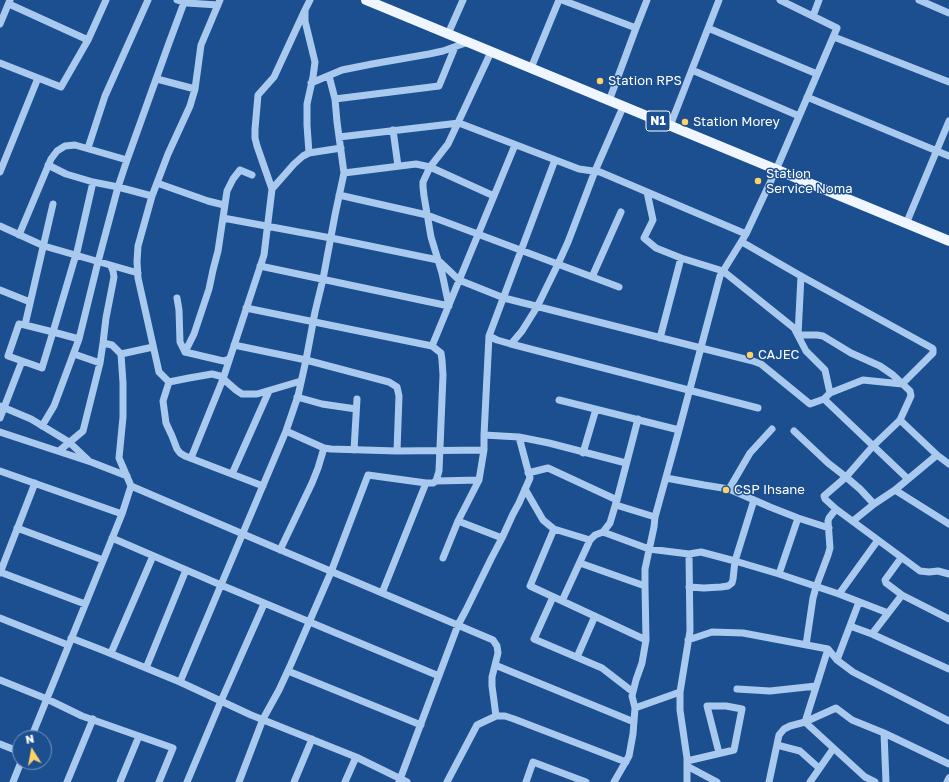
<!DOCTYPE html>
<style>
body{margin:0}
#map{position:relative;width:949px;height:782px;overflow:hidden;background:#1b4f8f;font-family:"Golos Text",sans-serif}
canvas{display:block}
.north{position:absolute;left:12px;top:730px;width:40px;height:40px;box-sizing:border-box;background:#1b4f8f;border:1px solid #7695bc;border-radius:50%;rotate:349deg;font-size:11px;font-weight:700;line-height:16px;text-align:center;color:#fff}
.north::after{content:'';display:block;margin:auto;width:14px;height:18px;background:#ffd166;clip-path:polygon(50% 0,100% 100%,50% 72%,0 100%)}
</style>
<div id="map">
<canvas width="949" height="782"></canvas>
<div class="north">N</div>
</div>
<script>
const c = document.querySelector('canvas').getContext('2d');
c.lineJoin = 'round';
const toPath = rows => new Path2D(rows.map(r => 'M' + r).join(''));
function strokePath(path, color, width, dash) { c.strokeStyle = color; c.lineWidth = width; c.lineCap = dash ? 'butt' : 'round'; c.setLineDash(dash || []); c.stroke(path); }
function drawText(font, color, halo, rows, align = 'center') {
  c.font = font + ' "Golos Text",sans-serif'; c.lineWidth = 3; c.setLineDash([]); c.textBaseline = 'middle'; c.strokeStyle = halo; c.fillStyle = color; for (const [text, x, y, turn = 0] of rows) {
    c.save(); c.translate(x, y); c.rotate((+turn || 0) * Math.PI / 180); c.textAlign = isNaN(turn) ? turn : align; if (halo) c.strokeText(text, 0, 0); c.fillText(text, 0, 0); c.restore();
  }
}
strokePath(toPath([
 [177,0,187,3,218,5],
 [220,0,201,45,195,89,190,106,168,154,152,196,138,246,137,262,138,278,159,372,169,382,163,401,166,423,172,436,177,449,180,453,185,456,263,486],
 [562,0,636,28],
 [919,0,949,13],
 [9,4,88,40],
 [813,16,819,0],
 [0,24,10,0],
 [708,28,817,74],
 [448,34,463,0],
 [834,37,949,82],
 [0,63,61,87,88,40,106,0],
 [531,68,559,0],
 [692,70,799,116],
 [157,79,195,89],
 [311,83,342,70,372,64,429,54,443,51,468,42],
 [807,97,949,156],
 [335,99,439,86,455,47],
 [609,101,636,28,647,0],
 [670,126,719,0],
 [393,130,398,166],
 [339,137,459,123,579,169,600,172,746,234],
 [88,148,105,96,148,0],
 [309,153,307,125,307,104,313,77,315,62,305,21,305,10,310,0],
 [48,165,66,174,93,182,118,187,152,196],
 [0,172,38,78],
 [344,173,416,164,430,167,494,196],
 [157,183,208,201,224,205],
 [272,189,294,164,303,156,309,153,341,148],
 [647,192,653,220,644,238,656,248,681,258,723,271,794,328,806,351,825,370,830,393],
 [339,195,427,215,619,287],
 [223,218,331,238,438,260,459,280,504,298,701,348,753,361,761,364,810,404,824,399,830,393,863,380,902,384,933,353,933,349,932,348,801,276,742,242],
 [906,224,949,121],
 [0,226,44,246,138,273],
 [19,235,51,159,57,151,65,146,75,145,127,160],
 [260,266,449,306,442,273,431,237,424,196,423,187,423,182,430,167,448,144,491,52],
 [801,276,798,335,817,335,823,336,851,353,880,366,893,375,910,391,911,396,900,420,897,423,873,446,846,477,824,496,825,499,836,509,920,571,929,572,938,571,949,574],
 [592,277,621,212],
 [0,290,30,302],
 [177,298,179,310,180,342,185,352],
 [25,325,53,204],
 [489,336,497,340,511,344,758,408],
 [660,338,681,258],
 [79,339,53,332,25,325,19,324,8,356,42,368,53,332,74,261,77,252,93,182],
 [511,344,522,331,537,307,558,264,568,242,595,171,623,107],
 [234,345,306,360,389,382,397,387,399,396,397,451],
 [432,346,515,145],
 [185,352,194,334,209,289,213,270,218,251,227,191,233,179,240,170,252,175],
 [185,352,219,360,224,361,229,359],
 [74,354,100,363],
 [121,354,153,347],
 [169,382,189,378,212,374,220,376,236,390,242,394,257,394,301,381],
 [297,397,322,404,356,409],
 [824,399,908,479],
 [559,400,679,430],
 [0,406,31,419,69,442,88,460],
 [0,418,22,361],
 [900,420,937,455,949,464],
 [42,426,54,406,79,339,98,262,118,187,127,160,169,43,185,0],
 [286,431,324,448,331,449,397,451,484,450],
 [794,431,828,463,846,477,860,489,874,504],
 [0,432,91,462,127,476],
 [484,435,519,437,549,443,626,463],
 [354,450,357,399],
 [59,451,83,431,100,363,103,343,106,318,114,277,113,271,111,266],
 [583,453,596,409],
 [191,458,223,379,264,255,272,189,257,146,255,138,255,129,258,95,274,77,305,10],
 [0,471,122,514],
 [528,473,548,468,617,500],
 [232,474,269,391],
 [666,478,704,485,729,489,770,507,798,518,829,528],
 [436,481,479,480],
 [131,486,243,534,493,640,497,646,498,653,492,677,492,686,496,716],
 [525,489,543,520,549,525,554,529,590,540],
 [729,489,750,453,772,429],
 [895,490,949,524],
 [616,505,655,517],
 [458,521,502,538],
 [853,521,874,504,895,490,937,455],
 [17,528,103,560],
 [554,529,530,586,646,640],
 [603,532,649,549,689,554,701,552,735,561,779,574,839,594,888,613],
 [112,538,221,585,439,676],
 [280,550,312,483,318,468,324,448],
 [689,554,690,631,680,692,680,710,687,758,687,766,717,782],
 [443,558,458,521,479,480,484,450,484,435,489,336,555,160],
 [580,563,645,586],
 [0,572,85,604],
 [0,573,35,483],
 [779,574,798,518],
 [689,587,704,588,721,587,728,586,732,583,733,579,735,561,754,500],
 [382,593,426,483],
 [839,594,878,540],
 [902,595,949,619],
 [553,597,534,639,602,668,633,692],
 [562,601,590,540,595,535,603,532,610,523,618,496,638,419],
 [0,618,68,645],
 [850,626,872,634,949,669],
 [872,634,902,595,886,583,885,580,901,558],
 [71,638,102,650,146,668,180,682,251,715,356,757,407,782],
 [688,640,712,632,743,633,828,649,837,660,853,672,949,721],
 [806,645,813,598,816,587,828,555,830,548,828,521,829,518,836,509],
 [111,653,153,556],
 [577,657,595,616],
 [837,660,859,602],
 [495,665,634,722],
 [146,668,186,570],
 [288,671,421,725],
 [0,680,47,699,82,716,173,748,159,782],
 [180,682,286,431,298,396,306,360,315,312,323,279,335,215,344,173,337,122,335,99,329,76],
 [737,689,770,691,816,686],
 [635,708,680,692],
 [805,722,865,777,875,782],
 [805,722,828,649],
 [884,733,886,782],
 [31,738,122,514,131,486,119,458,123,417,123,383,121,354,112,345,103,343],
 [0,744,20,752],
 [777,745,800,751,819,768],
 [687,761,734,750,742,709,726,706,707,706,719,753],
 [13,782,21,762],
 [67,782,93,719],
 [120,782,139,736],
 [187,782,221,701,264,604],
 [239,782,263,719,279,690,291,664,331,572,368,475,426,483,433,483,436,481,439,471,443,375,442,360,441,353,432,346,246,308],
 [294,782,312,739],
 [345,782,356,757],
 [399,782,458,625,466,610,491,559,502,538,513,514,519,503,530,478,519,437],
 [447,782,477,725,496,716,505,716,514,719,626,762],
 [526,782,533,762,586,782],
 [614,782,629,756,633,734,635,708,632,696,636,680,642,663,646,640,645,586,645,569,654,527,655,517,679,430,720,276,746,234,776,170,837,28,780,0],
 [687,782,687,766],
 [769,782,779,735,784,729,790,726,805,722,836,708,852,720,884,733,949,764],
 [810,782,833,749],
 [947,782,949,778]
]), '#a9c9ee', 7);
strokePath(toPath([
 [366,0,949,241]
]), '#f0f6ff', 10);
for (const [x, y, r, color] of [
 [600,81,4,"#ffd166"],
 [685,122,4,"#ffd166"],
 [758,181,4,"#ffd166"],
 [750,355,4,"#ffd166"],
 [726,490,4,"#ffd166"]
]) { const dot = new Path2D(); dot.arc(x, y, r, 0, 2 * Math.PI); c.fillStyle = color; c.fill(dot); strokePath(dot, '#1b4f8f', 1.5); }
for (const [x, y, w] of [
 [658,121,24]
]) { const box = new Path2D(); box.roundRect(x - w / 2, y - 10, w, 20, 3); c.fillStyle = '#1b4f8f'; c.fill(box); strokePath(box, '#fff', 1); }
drawText('bold 12px', '#fff', null, [
 ["N1",658,121]
]);
drawText('13px', '#fff', '#1b4f8f', [
 ["Station RPS",608,81],
 ["Station Morey",693,122],
 ["Station",766,174],
 ["Service Noma",766,189],
 ["CAJEC",758,355],
 ["CSP Ihsane",734,490]
], 'left');
</script>
